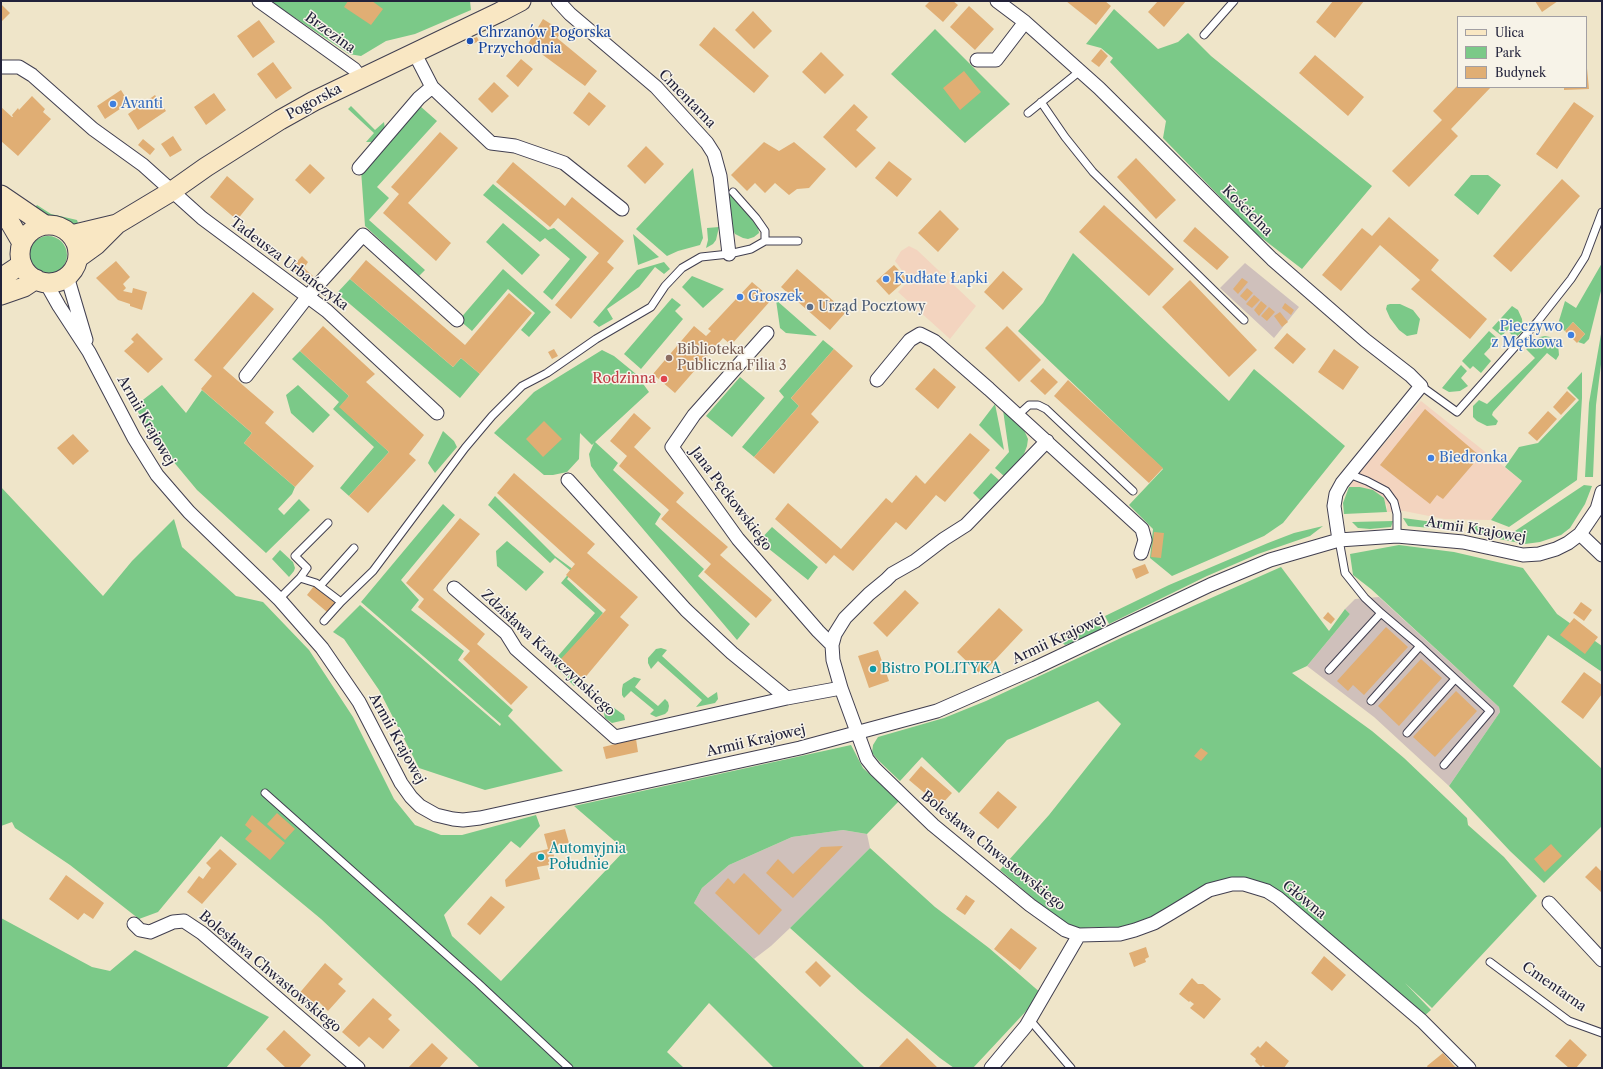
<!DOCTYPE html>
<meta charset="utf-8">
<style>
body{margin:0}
#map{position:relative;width:1603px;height:1069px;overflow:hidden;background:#efe5c9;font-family:"Libre Caslon Text",serif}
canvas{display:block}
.frame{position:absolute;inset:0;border:2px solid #22223b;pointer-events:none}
.legend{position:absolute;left:1457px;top:16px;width:130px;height:72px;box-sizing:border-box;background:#f7f3e8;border:1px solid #a29fa3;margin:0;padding:5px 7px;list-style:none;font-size:12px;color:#22223b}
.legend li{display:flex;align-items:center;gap:8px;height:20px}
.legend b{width:20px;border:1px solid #a29fa3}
</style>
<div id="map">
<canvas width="1603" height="1069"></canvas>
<div class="frame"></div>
<ul class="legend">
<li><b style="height:5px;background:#f9e7c3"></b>Ulica</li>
<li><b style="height:11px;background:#7bc988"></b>Park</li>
<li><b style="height:11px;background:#e0ae74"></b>Budynek</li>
</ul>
</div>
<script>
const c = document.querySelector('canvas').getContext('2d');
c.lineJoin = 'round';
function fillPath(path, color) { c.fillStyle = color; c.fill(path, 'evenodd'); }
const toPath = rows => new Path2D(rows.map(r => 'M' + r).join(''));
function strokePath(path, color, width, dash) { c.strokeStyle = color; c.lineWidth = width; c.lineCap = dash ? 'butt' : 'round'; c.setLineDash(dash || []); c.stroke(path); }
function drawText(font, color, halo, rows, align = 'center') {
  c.font = font + ' "Libre Caslon Text",serif'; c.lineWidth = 3; c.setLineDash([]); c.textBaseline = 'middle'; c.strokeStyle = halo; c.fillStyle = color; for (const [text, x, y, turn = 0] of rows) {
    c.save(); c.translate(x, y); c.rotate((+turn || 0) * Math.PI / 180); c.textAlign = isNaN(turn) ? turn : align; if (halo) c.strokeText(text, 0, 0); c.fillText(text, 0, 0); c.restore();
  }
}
fillPath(toPath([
 [909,246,917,250,976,306,950,339,898,292,909,280,895,261,901,251],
 [1421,401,1522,481,1491,520,1444,519,1404,511,1387,512,1387,505,1360,487,1349,487,1364,467]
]), '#f3d4bf');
fillPath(toPath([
 [1245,263,1299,307,1274,338,1220,288],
 [1379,597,1499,707,1500,712,1449,786,1374,717,1307,666,1350,614,1345,609,1355,599],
 [843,830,867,834,870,848,790,928,771,946,754,959,694,903,702,888,729,865,792,837]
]), '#cfc0bb');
fillPath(toPath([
 [270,1,470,1,471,10,415,34,386,41,361,56,349,54],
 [1114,9,1158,49,1178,42,1188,33,1211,56,1372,186,1302,269,1254,232,1163,138,1166,121,1110,62,1113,58,1101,48,1086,44],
 [935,29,1010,104,965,143,891,74],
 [351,106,375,130,384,122,385,129,379,139,373,142,366,142,374,133,348,109],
 [420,106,437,121,377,187,389,198,369,220,425,270,419,276,365,226,361,170],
 [693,168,703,238,700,245,678,251,667,256,636,229],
 [1471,175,1488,175,1501,185,1478,215,1454,195],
 [493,184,548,230,554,228,587,257,552,300,543,292,570,259,545,238,540,242,483,195],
 [726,187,758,227,759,233,754,237,748,239,743,238,735,234,732,228],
 [37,205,51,214,77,220,79,226,73,227,45,218,31,212],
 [503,223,540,255,522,275,486,242],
 [719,227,716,240,713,244,706,248,708,240,707,228],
 [633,234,659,257,638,265],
 '29 255a19 19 0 1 1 38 0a19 19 0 1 1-38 0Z',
 [1073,253,1229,401,1254,369,1345,446,1283,523,1264,536,1172,576,1150,558,1153,529,1129,505,1163,469,1018,331,1043,303],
 [664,262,670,269,664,274,655,267,639,287,607,309,613,319,599,327,593,322,637,270],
 [1602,263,1602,287,1589,339,1584,344,1578,342,1585,334,1573,322,1565,331,1558,324,1565,301,1576,308],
 [503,269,551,312,529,337,521,330,535,313,508,289,472,331,459,320],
 [692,276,724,289,703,308,682,287],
 [350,279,453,367,461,358,480,374,460,398,337,293],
 [672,298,681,305,675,311,683,319,641,369,624,354],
 [776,300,817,336,786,333,780,328],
 [1390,304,1400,304,1413,310,1420,319,1417,334,1407,336,1399,330,1390,318,1386,309,1387,305],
 [1512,306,1518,310,1522,319,1523,331,1515,338,1507,330,1502,336,1492,328],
 [1489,331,1498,339,1484,354,1491,361,1481,373,1473,366,1470,369,1462,361],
 [1601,334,1602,356,1596,405,1593,477,1585,477,1589,403],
 [1545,336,1550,337,1555,340,1558,344,1559,355,1556,360,1547,353,1493,412,1492,415,1498,421,1496,425,1487,426,1477,421,1473,417,1473,406,1479,400,1487,404,1535,358,1526,349,1540,337],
 [823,340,834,349,791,398,799,406,754,457,742,447,784,397,779,391],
 [602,350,614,356,636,374,649,392,595,442,618,463,613,470,661,514,655,524,704,569,698,576,750,624,737,640,599,477,591,466,589,454,594,443,592,445,580,433,579,459,567,472,553,475,544,475,494,433,534,392],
 [300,351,349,396,340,407,389,452,349,496,340,488,374,447,333,409,339,402,292,359],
 [1461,365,1467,371,1461,378,1468,386,1460,391,1449,392,1442,388],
 [1582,372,1582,398,1577,480,1509,527,1491,520,1522,481,1505,467,1519,447,1538,443,1579,400,1567,388],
 [740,377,765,398,732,437,706,416],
 [162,385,186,413,202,390,252,433,244,443,295,487,292,494,278,509,284,515,299,499,310,510,266,553,197,490,148,431,135,406],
 [298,385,330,415,313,433,291,413,286,395],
 [995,404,1003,444,1004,450,979,425],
 [1003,410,1024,430,1028,439,1027,446,1024,454,1005,477,995,468,1009,452],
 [443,431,454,441,457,447,435,473,428,463],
 [991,473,999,480,981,501,973,493],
 [1584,485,1592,486,1585,504,1570,528,1561,535,1540,542,1525,544,1483,536,1475,532,1474,525,1509,535],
 [1,487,103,596,132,561,174,519,182,547,236,596,263,602,309,650,353,717,394,799,415,825,441,835,462,835,536,815,540,826,520,848,511,841,444,915,452,936,501,981,625,850,574,806,851,745,863,768,899,801,867,834,843,830,792,837,729,865,702,888,694,903,754,959,865,1068,774,1068,709,1003,667,1052,684,1068,480,1068,321,919,221,836,158,912,139,919,70,865,15,828,12,822,1,826],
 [1349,487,1360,487,1373,490,1384,498,1387,512,1344,514,1343,503],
 [495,496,555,556,574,570,567,579,603,613,558,664,578,683,574,686,552,663,595,613,561,583,571,571,555,558,550,563,488,505],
 [443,504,455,515,401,580,419,600,411,610,464,651,458,660,513,710,508,716,563,771,485,790,419,768,379,690,344,639,333,632,360,605,500,726,501,724,361,602],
 [1403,518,1441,523,1459,522,1454,530,1408,526],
 [1393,521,1391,527,1370,529,1358,528,1352,522],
 [1323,526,1310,536,1258,554,1207,576,1109,624,1105,616,1169,585,1268,543,1294,533],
 [772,527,818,567,808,580,759,541],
 [507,541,544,572,526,591,497,566,496,551],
 [1399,545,1454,552,1523,568,1557,614,1602,646,1602,672,1548,635,1513,686,1602,769,1602,826,1544,883,1510,851,1449,786,1500,712,1499,707,1371,589,1353,575,1350,554],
 [280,550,293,562,295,568,294,571,289,577,272,559],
 [1281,567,1329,631,1345,609,1350,614,1307,666,1292,673,1372,731,1404,758,1467,818,1468,825,1504,857,1537,896,1432,1008,1405,983,1431,1010,1424,1016,1252,881,1132,926,1108,930,1095,927,1074,929,1040,904,1000,870,1049,815,1121,724,1098,701,1007,740,959,793,922,757,900,781,879,761,872,753,873,745,878,737,944,718,986,701,1123,637],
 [1098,620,1103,632,1065,645,1059,640],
 [661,648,667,650,662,656,708,698,717,692,718,699,715,703,696,707,702,700,658,661,651,669,648,663,648,658,656,649],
 [634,677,641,679,635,687,658,706,665,699,668,702,669,706,668,711,665,714,656,717,650,714,654,710,631,691,624,698,622,695,622,689,623,684],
 [610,705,624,715,625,720,612,723,605,718,603,710,606,706],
 [870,848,935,907,989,948,1042,994,973,1068,954,1068,940,1058,861,992,790,928],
 [1,918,92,967,110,971,135,950,269,1017,226,1068,1,1068]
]), '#7bc988');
fillPath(toPath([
 [348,1,372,1,383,9,371,25,344,7],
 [930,1,953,1,958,5,943,22,925,6],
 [1066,1,1105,1,1111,6,1096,25],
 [1158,1,1186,1,1164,27,1148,12],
 [1333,1,1364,1,1335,38,1316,22],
 [1535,1,1558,1,1542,12],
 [1,4,10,13,1,22],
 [969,6,994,29,975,50,950,27],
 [753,11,772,31,754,49,735,30],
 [543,19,562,31,557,38,597,71,585,86,528,44],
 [259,20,275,42,253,58,237,36],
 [714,27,769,76,754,93,699,45],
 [477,37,479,41,468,46,466,41],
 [1101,49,1108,56,1099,67,1091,61],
 [821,52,844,75,825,94,802,72],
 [1315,55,1364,97,1348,116,1299,73],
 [1586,58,1589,89,1564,90,1564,87,1586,87],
 [521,59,533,69,518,87,506,76],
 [273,62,292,88,276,99,257,74],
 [964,71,981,92,960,110,943,88],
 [494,82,509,96,492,113,478,99],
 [1458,85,1458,87,1491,87,1451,129,1458,136,1409,187,1392,171,1442,120,1433,111],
 [121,90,129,103,105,119,97,106],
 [589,92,606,106,589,126,573,113],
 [214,93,226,110,206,125,194,107],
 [155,95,166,111,138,130,128,114],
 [32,96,45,109,43,112,51,119,18,156,1,141,1,107,12,117,13,117,12,115,18,108,19,110],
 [1574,102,1594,116,1557,169,1536,154],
 [854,104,868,117,856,130,876,148,856,168,823,137],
 [440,132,458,148,408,203,451,243,436,261,383,213,399,194,391,187],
 [173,136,182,150,170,157,161,144],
 [143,139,155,149,150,155,138,145],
 [764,142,779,151,794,142,826,169,809,188,797,189,789,195,775,183,765,193,755,183,747,191,731,175],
 [646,146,664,164,645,184,627,166],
 [1136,158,1176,200,1156,219,1117,177],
 [889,161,912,179,897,197,875,178],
 [513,162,565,206,572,197,624,241,607,262,614,268,571,319,555,305,599,253,558,218,550,227,496,182],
 [310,164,325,178,310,194,295,180],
 [227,176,254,199,237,220,210,197],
 [1562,179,1580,196,1511,272,1493,256],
 [1104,205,1174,269,1149,296,1079,232],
 [940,210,959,229,938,252,918,233],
 [1389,217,1439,260,1431,270,1487,319,1470,339,1411,289,1420,280,1380,245,1341,291,1322,275,1362,228,1372,236],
 [1195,227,1229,257,1217,270,1183,241],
 [302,256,308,262,304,268,313,276,307,283,291,268],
 [366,260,465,345,509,293,532,313,480,374,461,358,453,367,350,279],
 [116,261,130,277,123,284,126,288,123,291,132,293,133,288,147,292,142,310,130,306,130,304,118,300,96,278],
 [894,265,907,279,889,295,876,281],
 [797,269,846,312,830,330,781,287],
 [1003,271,1023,289,1003,310,984,292],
 [1242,278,1248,282,1238,294,1233,289],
 [1190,280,1257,350,1229,377,1162,307],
 [752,282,772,299,731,345,723,338,675,393,653,374,694,326,706,336,711,331,708,329],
 [1247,288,1253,293,1246,301,1240,296],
 [253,292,274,309,223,368,274,412,265,423,314,466,295,487,244,443,252,433,201,389,212,376,194,360],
 [1254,295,1260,300,1252,308,1246,304],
 [1261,301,1267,306,1259,316,1254,310],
 [1285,303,1294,310,1291,315,1282,308],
 [1269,307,1275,312,1267,321,1261,316],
 [1280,312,1288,322,1282,327,1274,316],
 [1573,322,1585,334,1577,343,1565,331],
 [323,326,375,374,366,382,424,435,409,454,416,460,368,513,349,496,389,452,339,407,349,396,300,351],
 [1007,326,1041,360,1019,382,985,348],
 [137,333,163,359,148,373,124,351,134,342,131,339],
 [1287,333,1306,349,1293,364,1274,348],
 [554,349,558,356,552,359,548,352],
 [834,349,853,366,811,414,819,422,774,474,754,457,799,406,791,398],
 [1334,349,1359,367,1343,390,1318,372],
 [934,368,956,387,938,409,915,389],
 [1043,368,1058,382,1045,395,1030,381],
 [1068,380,1163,468,1149,483,1054,396],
 [1567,391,1576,399,1561,415,1553,407],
 [1425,409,1480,456,1443,499,1437,495,1430,504,1380,465],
 [1548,411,1557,419,1537,441,1528,433],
 [634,413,651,428,634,447,684,493,676,502,728,547,720,555,772,600,756,618,704,572,711,564,661,519,669,510,619,466,627,456,610,441],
 [544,421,562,439,543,457,526,439],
 [970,433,990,450,945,502,936,495,906,530,896,522,853,571,834,555,826,564,775,519,788,503,841,549,886,498,892,503,916,475,925,484],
 [73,434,89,451,73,465,57,448],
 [514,473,595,544,587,553,638,597,620,617,629,625,583,680,560,660,606,610,566,575,575,564,497,493],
 [460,518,480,534,433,590,485,634,477,644,528,687,511,705,463,659,470,651,418,607,424,599,406,583],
 [1154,532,1164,533,1161,558,1151,557],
 [1145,564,1149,573,1136,579,1132,569],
 [314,586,335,603,327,612,307,595],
 [905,590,919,603,887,637,873,623],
 [1581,602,1592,610,1584,621,1573,613],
 [999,608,1023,630,981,675,957,652],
 [1328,612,1335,619,1331,624,1323,618],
 [1574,618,1598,637,1585,654,1560,635],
 [1386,627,1408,647,1364,695,1353,685,1348,691,1337,681],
 [878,650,889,681,869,688,858,656],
 [1421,659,1442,678,1399,726,1378,706],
 [1584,672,1602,685,1602,694,1583,719,1561,702],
 [1456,691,1477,711,1435,757,1413,737],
 [636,739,638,752,606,759,603,747],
 [1201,748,1208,753,1201,761,1194,756],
 [921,766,952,793,940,806,909,780],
 [998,791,1017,807,998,829,979,813],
 [277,813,295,829,285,840,267,824],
 [252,815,285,843,270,860,245,839,252,831,245,825],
 [565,829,569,843,552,847,555,861,548,862,549,865,537,867,540,879,506,887,505,880,531,853,548,849,544,834],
 [1551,844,1562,856,1545,872,1534,859],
 [843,846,793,898,766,873,778,859,793,874,821,847],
 [220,849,237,864,202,904,187,892,199,876,203,879,211,868,206,863],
 [1596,866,1602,872,1602,893,1585,877],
 [744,873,782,910,759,935,715,893,728,878,734,884],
 [66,875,104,903,93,919,84,913,78,920,49,899],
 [966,895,975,901,965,915,956,909],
 [491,896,505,907,480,935,467,924],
 [1011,928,1037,948,1020,970,994,949],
 [1146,947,1149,957,1145,959,1146,962,1134,967,1129,953],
 [1324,956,1346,975,1332,991,1311,973],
 [816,961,831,976,820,987,805,972],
 [325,963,343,979,338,984,346,991,328,1011,320,1003,313,1011,297,996],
 [1192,978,1198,984,1203,984,1221,999,1204,1019,1190,1008,1194,1004,1190,1001,1189,1002,1179,994],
 [373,998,392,1015,388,1019,400,1030,383,1049,369,1037,359,1047,342,1032],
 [284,1030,311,1055,299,1068,286,1068,266,1049],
 [907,1038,938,1068,880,1068,879,1067],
 [1570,1039,1587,1055,1576,1068,1569,1068,1555,1056],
 [1266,1041,1289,1061,1284,1068,1266,1068,1263,1065,1261,1067,1255,1061,1256,1059,1250,1054,1258,1046,1260,1048],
 [432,1043,448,1058,439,1068,408,1068],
 [1443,1053,1456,1068,1428,1068,1427,1066]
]), '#e0ae74');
const lane = toPath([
 [1204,35,1234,1],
 [1041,102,1065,137,1093,172,1244,320],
 [1028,113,1080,71],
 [765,241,798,241],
 [1421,386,1457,412,1538,321,1571,279,1585,257,1602,212],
 [1018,415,1029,405,1038,405,1046,409,1133,491],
 [1349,474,1367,481,1386,491,1394,502,1397,514,1397,536],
 [1339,540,1345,573,1365,598,1381,613,1420,646,1490,711,1444,765],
 [300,578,307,568,295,556,328,523],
 [320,586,354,548],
 [279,599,300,578,316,583,341,602,373,571,465,448,492,416,522,386,547,373,596,339,651,307,665,286,682,268,701,257,729,254,751,249,765,241,765,231,756,218,733,192],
 [324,621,341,602],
 [1329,670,1381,613],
 [1371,701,1420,646],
 [1407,733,1455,679],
 [265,793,478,983,569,1068],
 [1490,962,1569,1021,1602,1033],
 [1030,1020,1071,1068]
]);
const street = toPath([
 [259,1,354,69,361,78],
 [558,1,570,14,656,87,707,143,714,154,720,176,729,254],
 [997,1,1025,22,1099,88,1272,259,1365,340,1410,375,1421,386,1342,483,1336,494,1334,506,1339,540],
 [414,52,432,87,491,143,515,146,564,163,622,209],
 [977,60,996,60,1025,22],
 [1,67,19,67,32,75,93,129,143,165,202,218,327,311,437,413],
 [359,168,419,98,432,87],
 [67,276,86,340],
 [46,283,59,306,89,352,134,438,157,475,189,512,279,599,322,648,359,702,401,783,411,797,420,806,436,815,453,819,463,820,480,818,800,748,937,711,1035,668,1210,585,1270,560,1339,540,1397,536,1463,542,1523,555,1539,554,1556,549,1568,543,1580,534,1597,509,1602,492],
 [767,333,694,415,672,447,738,539,818,631,832,645],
 [246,376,308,296,363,235,457,320],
 [877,380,910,340,920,334,934,341,989,389,1142,529,1145,540,1141,553],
 [1047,441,966,525,944,539,915,561,892,574,886,580,869,594,845,618,835,634,832,645,833,660,841,688,867,759,875,769,933,825,1030,905,1065,930,1079,935,1120,934,1135,930,1154,923,1171,913,1209,890,1232,884,1244,884,1267,891,1278,898,1422,1021,1469,1068],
 [568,480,686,610,732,653,787,698],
 [1580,534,1602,555],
 [454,588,506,633,516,649,615,737,787,698,841,688],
 [1549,903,1602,960],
 [134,924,140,930,150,932,173,922,184,921,202,933,358,1068],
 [991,1068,1026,1026,1079,935]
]);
const secondary = toPath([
 [1,195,45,225],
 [1,207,22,243],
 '20 254a29 29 0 1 1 58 0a29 29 0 1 1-58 0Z',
 [71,235,117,224],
 [78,258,96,245,117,224,172,191,206,167,280,120,314,101,500,12,521,1],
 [1,278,22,264],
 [1,295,24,287,36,279]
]);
strokePath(lane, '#413f50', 9);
strokePath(street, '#413f50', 15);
strokePath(secondary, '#413f50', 21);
strokePath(lane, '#fff', 7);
strokePath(street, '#fff', 13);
strokePath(secondary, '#f9e7c3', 19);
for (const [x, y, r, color] of [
 [470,41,4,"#1a4fb4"],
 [113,104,4,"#3f7fe0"],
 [886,279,4,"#3f7fe0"],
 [740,297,4,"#3f7fe0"],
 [810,307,4,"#5c6f8a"],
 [1571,335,4,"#3f7fe0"],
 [669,358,4,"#8d6e63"],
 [664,379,4,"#e0444e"],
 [1431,458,4,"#3f7fe0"],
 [873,669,4,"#0f9aa8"],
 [541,857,4,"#0f9aa8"]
]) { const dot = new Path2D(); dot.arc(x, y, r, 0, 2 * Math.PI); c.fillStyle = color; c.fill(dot); strokePath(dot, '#f7f3e8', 1.5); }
drawText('14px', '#22223b', '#f7f3e8', [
 ["Brzezina",330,33,36],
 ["Cmentarna",687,99,46],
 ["Pogorska",314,102,-28],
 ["Kościelna",1247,211,45],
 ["Tadeusza Urbańczyka",289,264,37],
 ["Armii Krajowej",146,421,60],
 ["Jana Pęckowskiego",731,499,53],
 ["Armii Krajowej",1476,530,9],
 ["Armii Krajowej",1059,639,-25],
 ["Zdzisława Krawczyńskiego",548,653,43],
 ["Armii Krajowej",397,739,61],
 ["Armii Krajowej",756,741,-13],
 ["Bolesława Chwastowskiego",993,851,39],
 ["Główna",1304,900,39],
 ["Bolesława Chwastowskiego",270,972,40],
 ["Cmentarna",1554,987,35]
]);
drawText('14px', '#164399', '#f7f3e8', [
 ["Chrzanów Pogorska",478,33],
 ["Przychodnia",478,49]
], 'left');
drawText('14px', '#366cbe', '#f7f3e8', [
 ["Avanti",121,104],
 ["Kudłate Łapki",894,279],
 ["Groszek",748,297],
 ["Pieczywo",1563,327,"right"],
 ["z Mętkowa",1563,343,"right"],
 ["Biedronka",1439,458]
], 'left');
drawText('14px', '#4e5e75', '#f7f3e8', [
 ["Urząd Pocztowy",818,307]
], 'left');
drawText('14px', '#785e54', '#f7f3e8', [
 ["Biblioteka",677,350],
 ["Publiczna Filia 3",677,366]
], 'left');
drawText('14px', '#be3a42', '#f7f3e8', [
 ["Rodzinna",656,379]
], 'right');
drawText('14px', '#0d838f', '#f7f3e8', [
 ["Bistro POLITYKA",881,669],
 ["Automyjnia",549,849],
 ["Południe",549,865]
], 'left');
</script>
